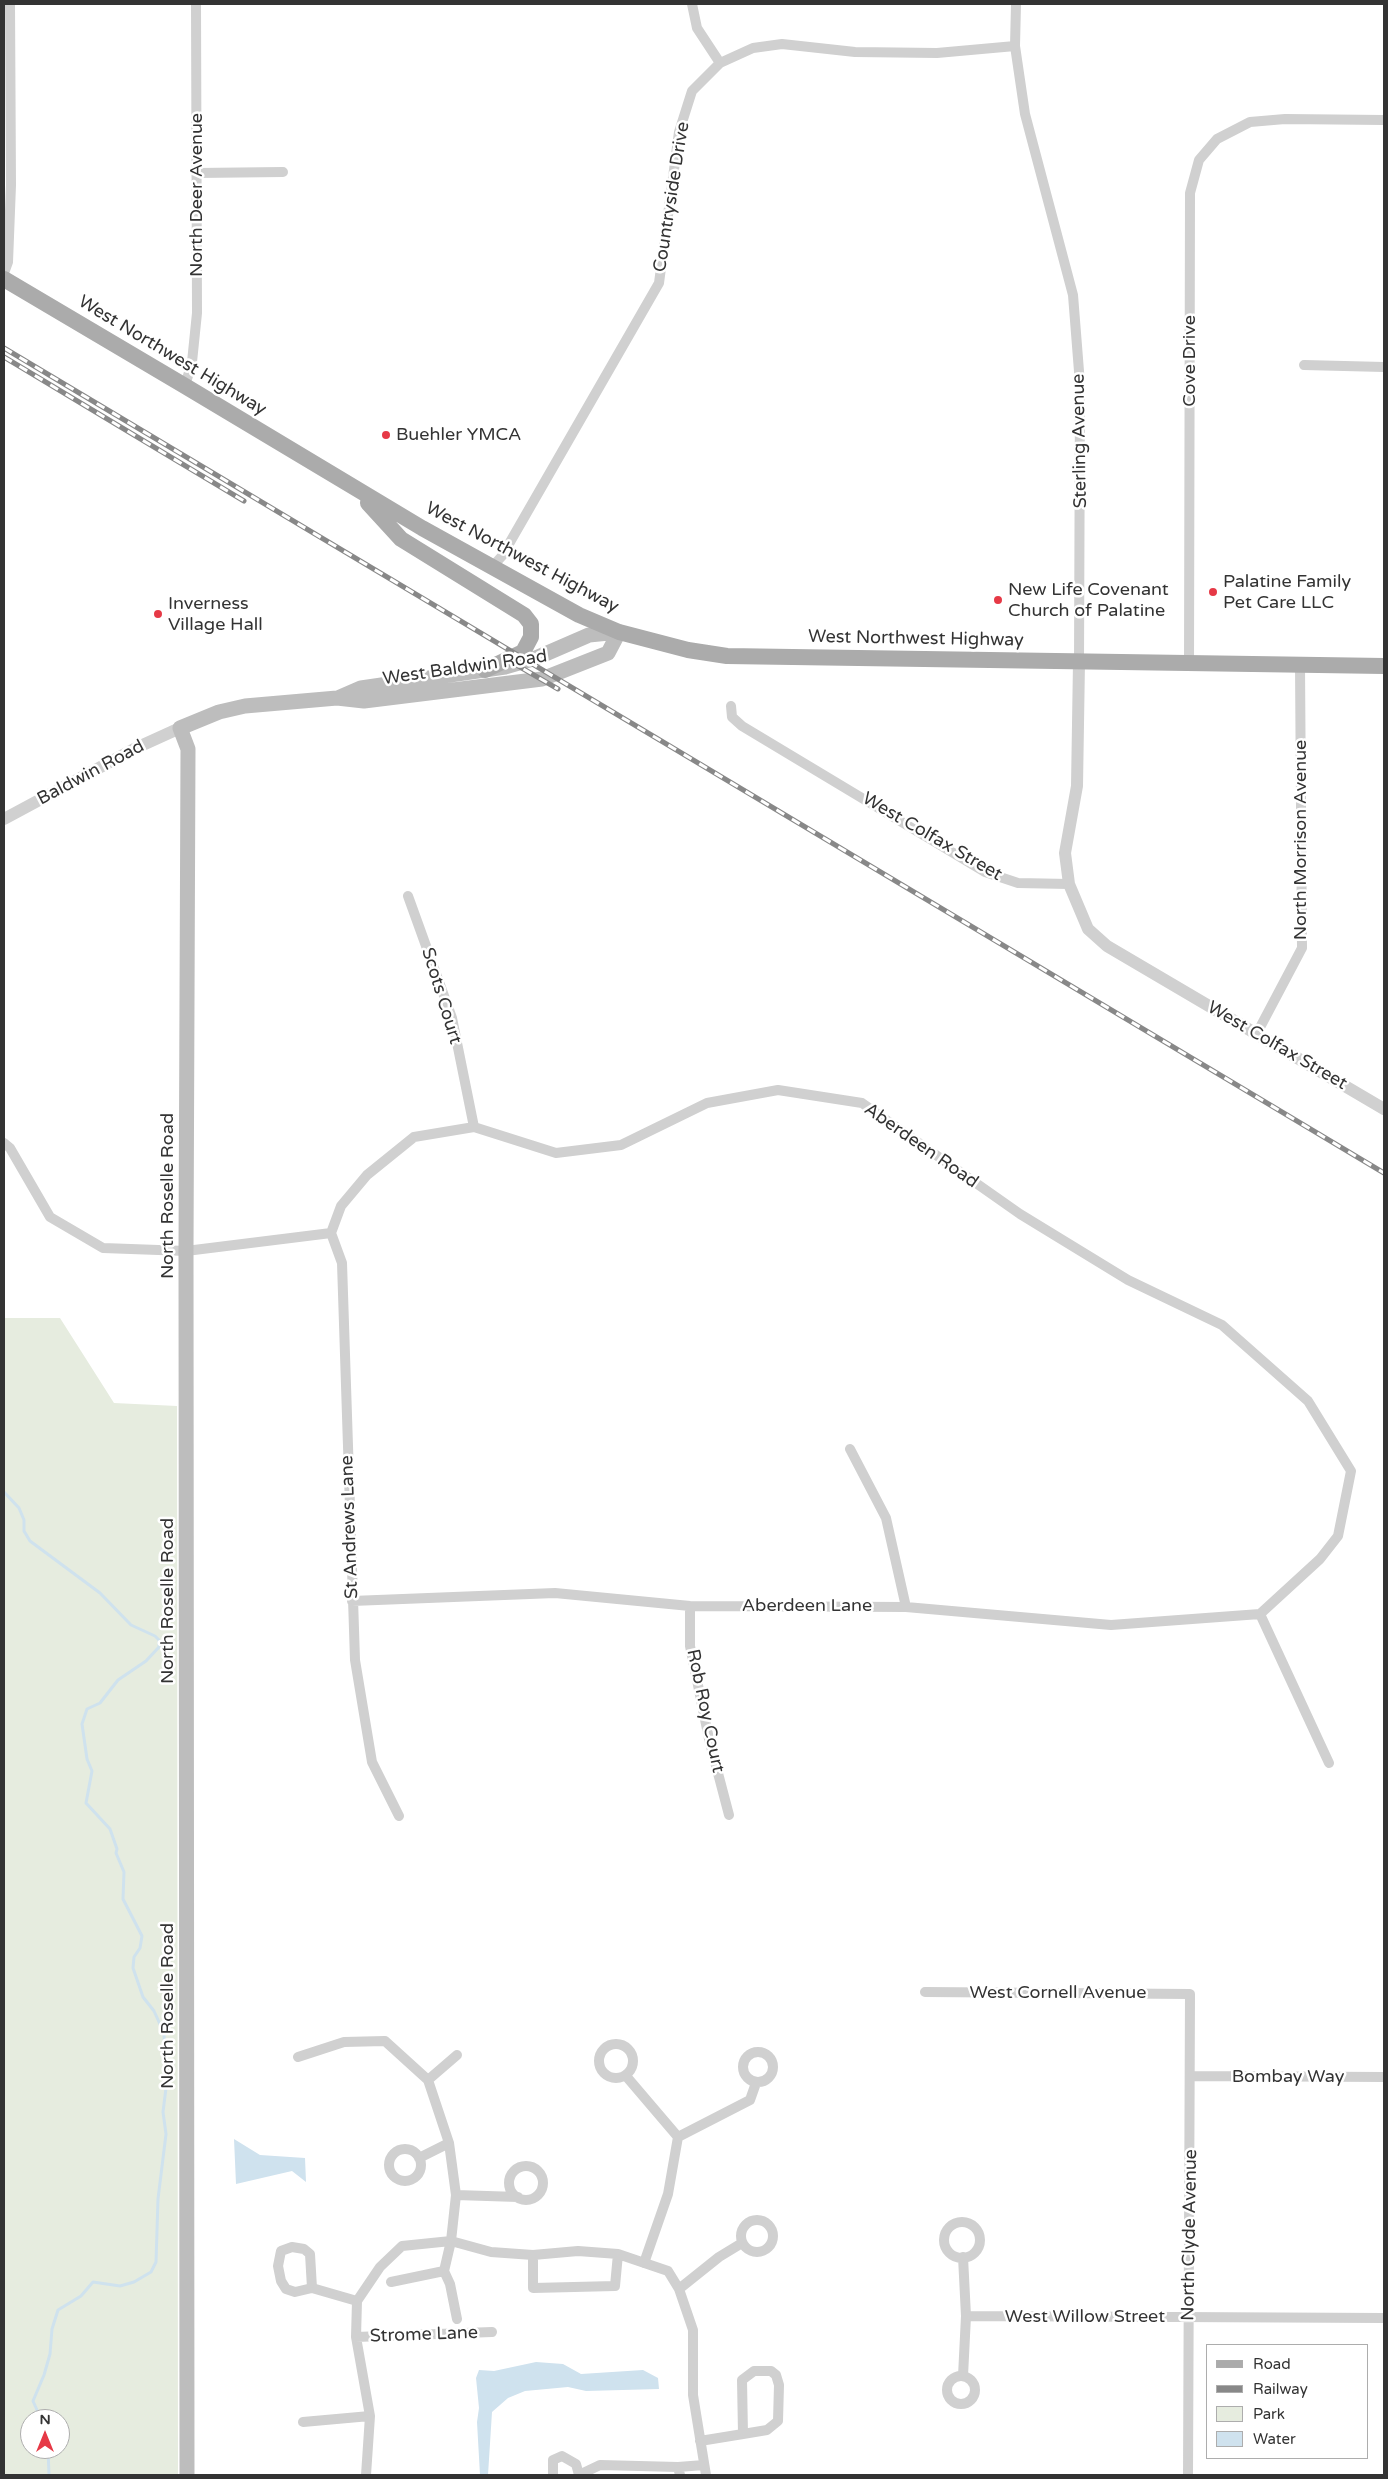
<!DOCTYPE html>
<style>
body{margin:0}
#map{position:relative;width:1388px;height:2479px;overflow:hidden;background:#fff;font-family:"Varela Round",sans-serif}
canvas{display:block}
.frame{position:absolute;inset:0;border:5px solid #333;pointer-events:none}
.legend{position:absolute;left:1206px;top:2344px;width:162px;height:115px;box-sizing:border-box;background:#fff;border:1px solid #adadad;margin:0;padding:6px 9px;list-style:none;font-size:15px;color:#333}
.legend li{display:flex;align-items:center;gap:10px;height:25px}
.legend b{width:25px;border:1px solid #adadad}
.north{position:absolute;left:20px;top:2409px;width:50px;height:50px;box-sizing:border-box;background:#fff;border:1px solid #adadad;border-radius:50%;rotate:0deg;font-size:14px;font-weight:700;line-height:20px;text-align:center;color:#333}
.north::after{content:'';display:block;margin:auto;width:18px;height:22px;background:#e63946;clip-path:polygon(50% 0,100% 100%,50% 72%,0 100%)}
</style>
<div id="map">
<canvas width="1388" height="2479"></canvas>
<div class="frame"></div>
<ul class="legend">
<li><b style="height:6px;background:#ababab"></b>Road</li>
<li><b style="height:6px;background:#888"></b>Railway</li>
<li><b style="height:14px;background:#e6ecdf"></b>Park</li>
<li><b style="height:14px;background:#cfe2ee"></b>Water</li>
</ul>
<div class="north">N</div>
</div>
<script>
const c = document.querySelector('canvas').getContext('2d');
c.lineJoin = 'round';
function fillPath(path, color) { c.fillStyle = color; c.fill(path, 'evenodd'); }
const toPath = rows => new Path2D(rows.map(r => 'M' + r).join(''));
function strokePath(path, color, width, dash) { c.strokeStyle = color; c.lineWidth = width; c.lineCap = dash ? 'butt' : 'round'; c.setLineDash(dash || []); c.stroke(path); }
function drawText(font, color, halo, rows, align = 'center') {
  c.font = font + ' "Varela Round",sans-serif'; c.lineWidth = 5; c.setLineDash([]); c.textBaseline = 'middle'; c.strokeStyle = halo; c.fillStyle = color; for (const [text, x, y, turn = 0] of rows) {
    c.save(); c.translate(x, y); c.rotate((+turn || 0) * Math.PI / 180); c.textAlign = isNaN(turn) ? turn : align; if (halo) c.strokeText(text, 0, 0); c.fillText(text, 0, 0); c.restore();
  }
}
fillPath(toPath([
 [4,1318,60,1318,114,1403,177,1406,178,2475,4,2475],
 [30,2419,60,2419,60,2449,30,2449]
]), '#e6ecdf');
fillPath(toPath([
 [234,2139,260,2155,305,2158,306,2182,292,2171,236,2184],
 [536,2362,563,2364,581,2374,643,2370,658,2378,659,2389,586,2391,568,2387,525,2391,508,2398,492,2412,488,2475,480,2475,477,2422,479,2408,476,2378,479,2370,494,2371]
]), '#cfe2ee');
strokePath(toPath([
 [4,1492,19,1508,24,1520,24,1531,30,1541,100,1593,131,1625,155,1636,159,1640,159,1647,146,1661,118,1680,100,1703,87,1709,82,1724,87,1759,92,1771,86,1803,110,1829,117,1849,116,1853,124,1872,123,1899,142,1936,140,1948,134,1957,133,1968,143,1997,154,2011,164,2033,166,2088,163,2112,166,2134,158,2199,156,2262,151,2272,134,2282,120,2286,93,2282,81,2296,58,2310,52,2329,50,2354,44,2375,33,2401,41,2419],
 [48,2449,49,2475]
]), '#cfe2ee', 3);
strokePath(toPath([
 [692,4,697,28,720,63],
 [1016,4,1015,46,1025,114,1073,295,1080,384,1079,662],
 [197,173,283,172],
 [4,273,8,262,11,185,10,4],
 [1304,365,1384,367],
 [185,386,192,362,197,313,196,4],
 [492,567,502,556,659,283,679,132,692,91,720,63,753,48,782,44,855,52,937,53,1015,46],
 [1189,663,1190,193,1199,160,1217,139,1250,122,1285,119,1384,120],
 [731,706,732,717,742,726,985,872,1018,883,1069,884],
 [408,896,452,1018,474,1127],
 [1256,1035,1302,948,1300,665],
 [4,1143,10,1148,50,1217,103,1248,186,1251,331,1233,341,1206,367,1175,414,1137,474,1127,556,1153,621,1145,707,1103,778,1090,862,1103,1020,1214,1128,1280,1222,1325,1308,1401,1351,1471,1338,1536,1320,1559,1260,1614],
 [331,1233,342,1263,355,1660,372,1762,399,1816],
 [850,1449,886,1518,906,1607],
 [352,1601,555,1593,690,1606,906,1607,1111,1625,1260,1614],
 [690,1606,690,1646,709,1739,729,1815],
 [1260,1614,1329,1763],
 [925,1992,1190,1994,1188,2475],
 '599 2061a17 17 0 1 1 34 0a17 17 0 1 1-34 0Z',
 '743 2067a15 15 0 1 1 30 0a15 15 0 1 1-30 0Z',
 [298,2057,344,2042,385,2041,428,2080,449,2143,456,2195,451,2241,444,2271,391,2282],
 [626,2076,678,2137],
 [1191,2076,1384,2077],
 [428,2080,457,2055],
 [678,2137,750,2100,756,2083],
 '389 2165a16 16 0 1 1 32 0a16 16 0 1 1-32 0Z',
 [419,2158,449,2143],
 '509 2183a17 17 0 1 1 34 0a17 17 0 1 1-34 0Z',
 [456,2195,518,2197],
 '741 2236a16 16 0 1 1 32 0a16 16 0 1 1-32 0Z',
 '944 2240a18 18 0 1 1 36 0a18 18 0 1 1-36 0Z',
 [533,2255,533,2288,615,2286,618,2254],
 [644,2263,668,2194,678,2137],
 [444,2271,450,2284,457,2319],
 [312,2288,310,2254,304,2249,292,2247,281,2251,278,2266,281,2281,286,2289,295,2292,312,2288,357,2301],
 [679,2289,719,2257,742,2243],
 [966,2316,1384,2318],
 [356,2337,492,2332],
 [963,2376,966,2316,963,2257],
 '947 2390a14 14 0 1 1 28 0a14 14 0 1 1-28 0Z',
 [303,2422,370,2416],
 [700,2441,743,2434,767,2430,778,2421,779,2385,776,2375,771,2371,754,2371,742,2380,743,2434],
 [366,2475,370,2416,356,2337,357,2301,380,2267,402,2246,451,2241,491,2252,533,2255,578,2251,618,2254,668,2271,679,2289,693,2330,693,2395,706,2475],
 [553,2475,553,2460,562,2456,576,2464,579,2475],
 [579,2475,600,2465,678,2467],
 [680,2475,678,2467,704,2465]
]), '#d0d0d0', 10);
strokePath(toPath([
 [1079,662,1077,786,1065,853,1069,884,1088,929,1107,946,1384,1109],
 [4,819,136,748,180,728]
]), '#d0d0d0', 12);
strokePath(toPath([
 [338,698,361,688,505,667,536,658,589,635,619,632],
 [187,2475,186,1251,188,749,180,728,219,712,245,706,337,698,364,701,542,679,608,653,619,632]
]), '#bdbdbd', 15);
strokePath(toPath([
 [4,279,185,386,422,528,579,615,619,632,688,650,727,656,1384,666],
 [368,503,401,539,524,615,531,624,531,637,523,652,485,670]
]), '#ababab', 16);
const rail = toPath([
 [4,348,1384,1173],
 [4,357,244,501],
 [508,660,558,689]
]);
strokePath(rail, '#888', 5);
strokePath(rail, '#fff', 3, [9]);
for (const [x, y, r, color] of [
 [386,435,5,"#e63946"],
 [1213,592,5,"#e63946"],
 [998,600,5,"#e63946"],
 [158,614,5,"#e63946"]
]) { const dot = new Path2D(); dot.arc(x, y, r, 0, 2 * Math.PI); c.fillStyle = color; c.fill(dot); strokePath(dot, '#fff', 2); }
drawText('18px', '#333', '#fff', [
 ["North Deer Avenue",197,195,-90],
 ["Countryside Drive",672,197,-81],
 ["West Northwest Highway",172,356,31],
 ["Cove Drive",1190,361,-90],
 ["Sterling Avenue",1080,441,-91],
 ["West Northwest Highway",522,558,28],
 ["West Northwest Highway",916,639,1],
 ["West Baldwin Road",465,668,-8],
 ["Baldwin Road",91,773,-28],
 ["West Colfax Street",932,837,30],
 ["North Morrison Avenue",1301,840,-90],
 ["Scots Court",441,996,73],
 ["West Colfax Street",1277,1046,30],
 ["Aberdeen Road",921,1146,35],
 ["North Roselle Road",168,1196,-90],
 ["St Andrews Lane",350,1527,-92],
 ["North Roselle Road",168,1601,-90],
 ["Aberdeen Lane",807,1606],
 ["Rob Roy Court",705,1711,78],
 ["West Cornell Avenue",1058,1993],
 ["North Roselle Road",168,2006,-90],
 ["Bombay Way",1288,2077],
 ["North Clyde Avenue",1190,2235,-89],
 ["West Willow Street",1085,2317],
 ["Strome Lane",424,2335,-2]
]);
drawText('18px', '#333', '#fff', [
 ["Buehler YMCA",396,435],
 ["Palatine Family",1223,582],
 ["Pet Care LLC",1223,603],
 ["New Life Covenant",1008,590],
 ["Church of Palatine",1008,611],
 ["Inverness",168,604],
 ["Village Hall",168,625]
], 'left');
</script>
